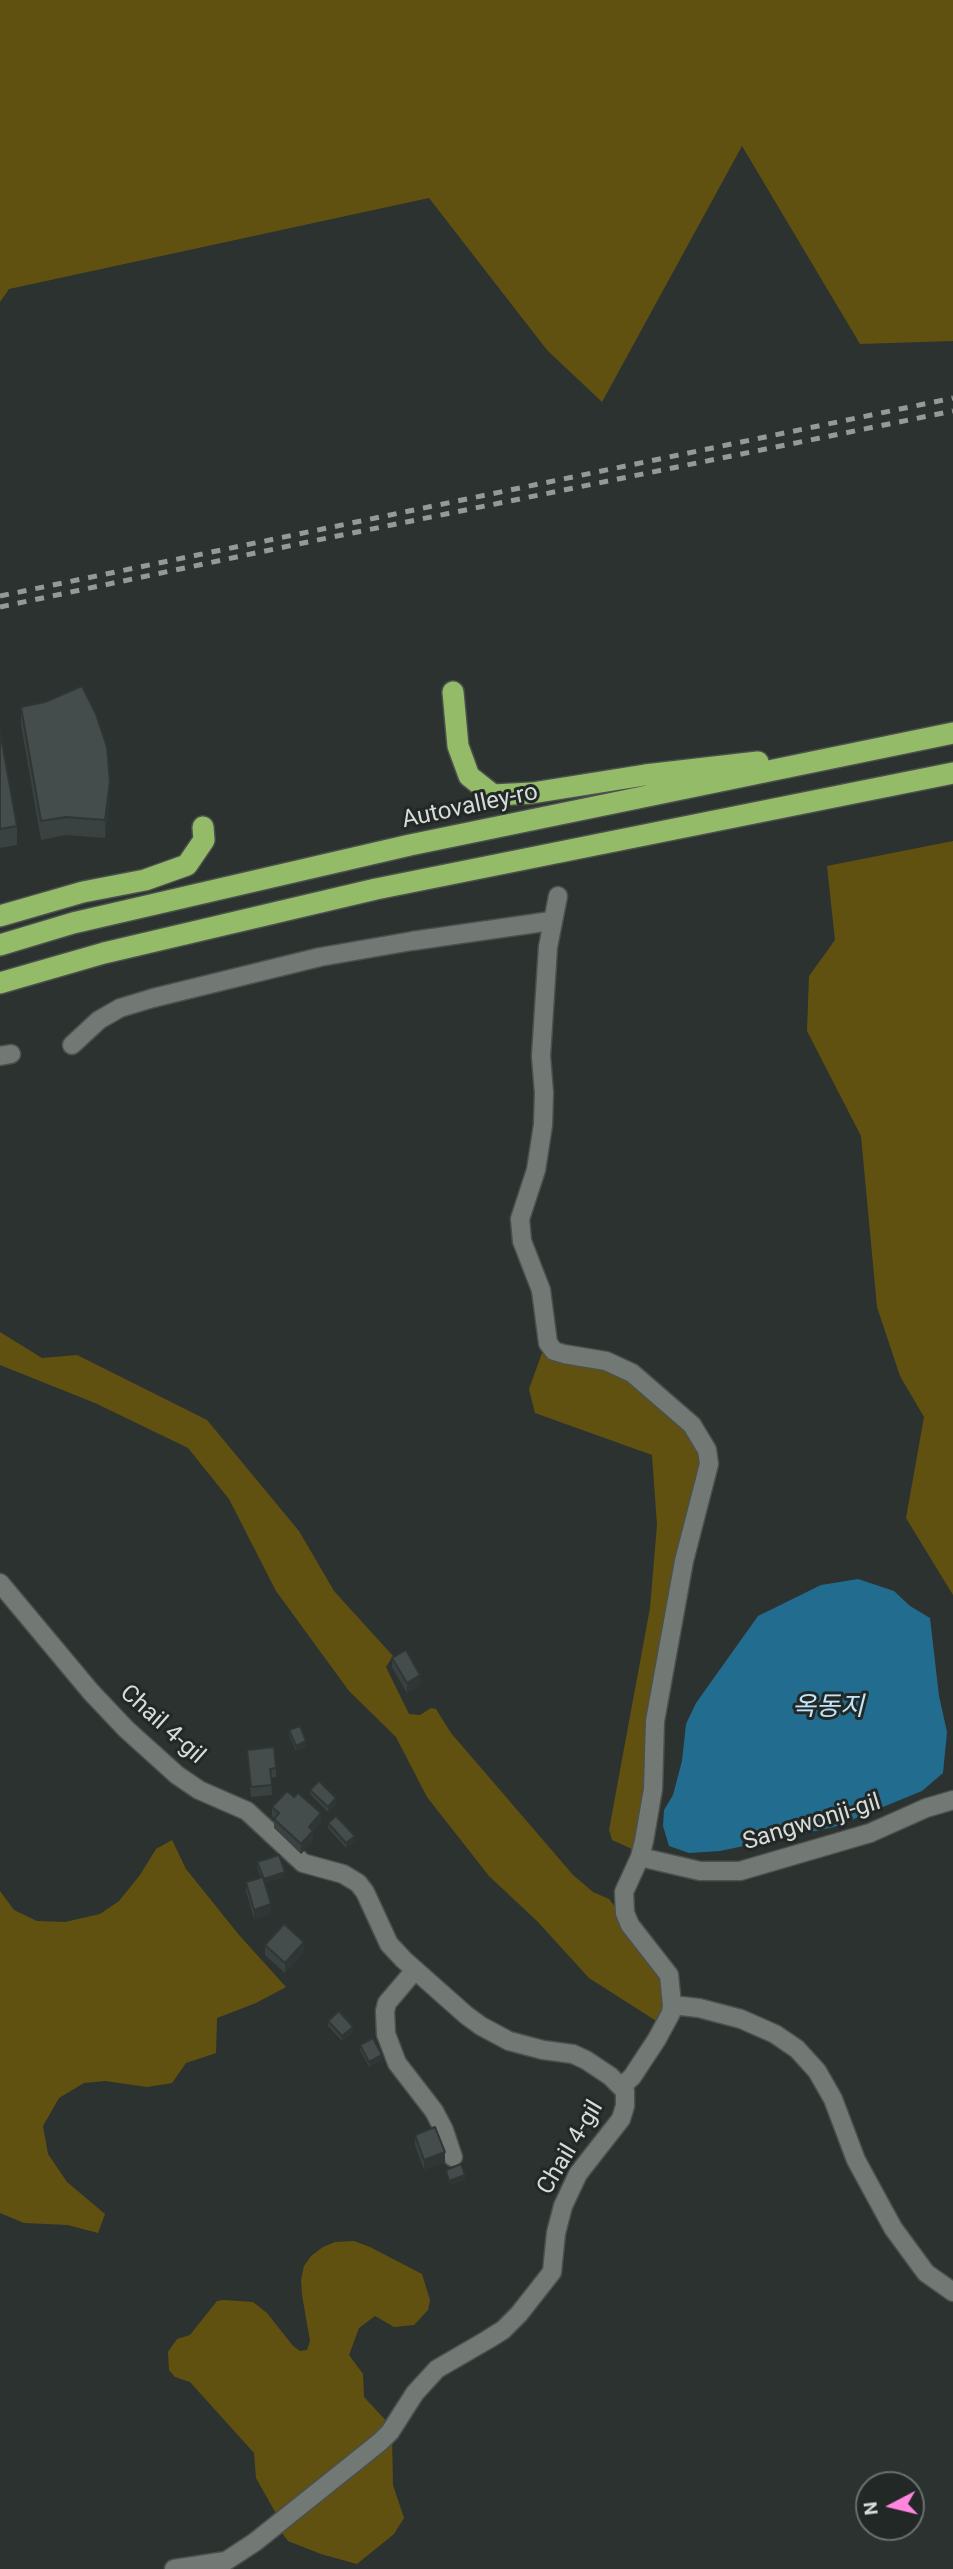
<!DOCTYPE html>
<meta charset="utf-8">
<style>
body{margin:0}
#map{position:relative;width:953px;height:2569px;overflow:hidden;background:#2c322f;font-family:Roboto,sans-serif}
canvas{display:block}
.north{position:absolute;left:855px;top:2471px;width:70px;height:70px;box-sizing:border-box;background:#222825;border:2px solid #6a706d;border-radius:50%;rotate:263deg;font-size:19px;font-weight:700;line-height:28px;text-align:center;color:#d7dbd9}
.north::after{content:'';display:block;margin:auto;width:24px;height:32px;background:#ff85df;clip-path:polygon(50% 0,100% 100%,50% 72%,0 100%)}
</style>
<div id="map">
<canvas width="953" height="2569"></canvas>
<div class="north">N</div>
</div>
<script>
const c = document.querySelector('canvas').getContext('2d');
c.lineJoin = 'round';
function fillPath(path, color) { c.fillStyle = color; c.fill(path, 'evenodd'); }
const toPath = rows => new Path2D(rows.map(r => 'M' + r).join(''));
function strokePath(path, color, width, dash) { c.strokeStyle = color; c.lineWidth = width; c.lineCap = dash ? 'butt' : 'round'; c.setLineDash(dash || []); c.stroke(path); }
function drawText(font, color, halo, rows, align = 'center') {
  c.font = font + ' Roboto,"Noto Sans KR",sans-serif'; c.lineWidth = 6; c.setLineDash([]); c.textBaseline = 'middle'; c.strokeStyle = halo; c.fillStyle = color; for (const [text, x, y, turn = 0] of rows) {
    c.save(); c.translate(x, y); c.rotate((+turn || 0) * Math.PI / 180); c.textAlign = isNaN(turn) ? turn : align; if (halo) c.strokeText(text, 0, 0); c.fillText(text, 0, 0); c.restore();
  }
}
fillPath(toPath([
 [0,0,953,0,953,341,860,344,742,146,602,402,547,350,429,198,9,289,0,302],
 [953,841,953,1595,906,1518,924,1417,900,1376,877,1307,861,1136,807,1031,809,976,835,940,827,866],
 [0,1332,42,1358,77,1355,207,1420,299,1531,334,1591,393,1656,386,1667,409,1714,420,1715,431,1708,436,1709,451,1733,573,1875,593,1892,609,1899,619,1912,668,1988,661,2024,589,1978,538,1922,489,1876,427,1797,396,1737,349,1691,276,1591,229,1499,188,1448,95,1403,0,1365],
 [552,1351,616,1369,660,1401,703,1450,638,1847,632,1849,612,1840,609,1830,650,1608,657,1525,652,1455,535,1413,529,1389,542,1353],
 [172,1840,186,1869,239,1935,286,1987,256,2003,217,2018,216,2053,186,2063,172,2083,147,2087,105,2081,84,2083,59,2098,43,2126,48,2154,67,2182,105,2214,98,2233,68,2225,24,2223,0,2213,0,1891,14,1910,37,1921,65,1922,100,1914,119,1901,140,1875,156,1849],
 [354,2241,370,2247,422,2274,430,2300,428,2310,414,2325,394,2327,375,2316,359,2328,349,2355,363,2374,364,2397,390,2425,278,2517,256,2478,254,2453,190,2382,175,2377,169,2370,168,2352,177,2339,190,2335,217,2301,224,2300,253,2302,267,2313,293,2346,300,2351,307,2350,310,2341,302,2295,301,2280,304,2266,311,2256,323,2247,335,2242],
 [392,2438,393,2485,404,2518,394,2534,357,2564,321,2554,288,2541,279,2529]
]), '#615111');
fillPath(toPath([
 [858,1579,894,1591,910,1606,930,1618,939,1696,947,1732,943,1773,922,1791,834,1827,720,1851,689,1853,669,1846,663,1826,664,1810,673,1795,682,1761,686,1724,696,1703,758,1616,821,1585]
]), '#226c90');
const street = toPath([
 [558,896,548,947,541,1056,544,1093,543,1125,536,1170,520,1219,522,1241,541,1290,548,1343,554,1351,564,1354,606,1361,632,1373,692,1425,707,1450,709,1464,684,1561,655,1721,653,1789,644,1841,640,1857,624,1892,625,1913,630,1925,669,1975,672,2005,671,2013,657,2039,632,2077,622,2086],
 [72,1045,99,1020,120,1008,153,998,320,957,412,941,551,921],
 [0,1056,11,1054],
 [0,1583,91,1692,126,1729,177,1775,199,1790,247,1811,303,1863,343,1874,358,1883,365,1892,389,1944,404,1960,466,2015,481,2026,509,2041,543,2050,573,2054,586,2060,610,2076,625,2091,625,2106,621,2119,578,2174,563,2206,556,2233,552,2272,519,2314,503,2330,487,2340,437,2369,415,2393,390,2432,380,2442,255,2542,226,2561,174,2569],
 [640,1857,700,1871,740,1871,870,1833,926,1808,953,1800],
 [415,1970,387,2003,385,2011,386,2034,397,2063,434,2111,444,2130,453,2157],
 [672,2005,699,2008,741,2019,775,2034,797,2049,817,2071,833,2099,856,2160,893,2228,926,2273,953,2292]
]);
const highway = toPath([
 [453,692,458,746,469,776,493,795,532,793,645,775,758,762],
 [0,916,83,892,145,880,187,865,204,840,203,827],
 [0,945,73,923,410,845,953,733],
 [0,983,104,953,376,889,953,773]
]);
strokePath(street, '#4b504d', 21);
strokePath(highway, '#4b504d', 24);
strokePath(street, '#727975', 18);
strokePath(highway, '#94bc68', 21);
strokePath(toPath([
 [0,596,953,398],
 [0,607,303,543,953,411]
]), '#959a97', 5, [9, 9]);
fillPath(toPath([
 [21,707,110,801,105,838,66,835,41,840,21,725],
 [0,731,17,826,17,845,0,848],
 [392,1658,420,1685,407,1693,392,1667],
 [289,1730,306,1746,296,1751,289,1735],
 [247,1750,276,1768,276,1777,271,1778,272,1795,251,1797],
 [310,1790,336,1803,328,1812,310,1794],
 [272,1807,321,1823,313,1831,313,1841,301,1854,274,1828,274,1818,272,1816],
 [328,1823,355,1841,346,1848,328,1828],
 [257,1862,285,1877,265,1883,271,1914,254,1919,246,1891,246,1882,261,1877,257,1867],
 [265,1945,304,1952,285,1973,265,1955],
 [328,2021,353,2032,342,2041,328,2026],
 [360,2045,382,2060,369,2067,360,2050],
 [415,2135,445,2162,424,2170,415,2145]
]), '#3a4141');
fillPath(toPath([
 [110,782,110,801,105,838,105,820],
 [420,1675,420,1685,407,1693,407,1683],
 [306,1741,306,1746,296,1751,296,1746],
 [336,1798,336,1803,328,1812,328,1807],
 [321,1813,321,1823,313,1831,313,1841,301,1854,301,1844,309,1827],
 [355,1836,355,1841,346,1848,346,1843],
 [285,1872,285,1877,263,1884,263,1879],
 [271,1904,271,1914,254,1919,254,1910],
 [304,1942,304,1952,285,1973,285,1963],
 [353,2027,353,2032,342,2041,342,2036],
 [382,2055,382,2060,369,2067,369,2062],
 [445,2152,445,2162,424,2170,424,2160],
 [465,2175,465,2180,449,2186,449,2181]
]), '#303535');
const building = toPath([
 [82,686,96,714,107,747,110,782,105,820,66,817,41,821,21,707,45,702,82,686],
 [0,731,17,826,0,829,0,731],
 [406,1650,420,1675,407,1683,392,1658,406,1650],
 [300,1726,306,1741,296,1746,289,1730,300,1726],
 [274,1747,276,1768,270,1769,272,1785,251,1787,247,1750,274,1747],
 [319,1781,336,1798,328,1807,310,1790,319,1781],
 [287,1791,294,1797,298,1793,321,1813,309,1827,313,1831,301,1844,274,1819,279,1813,272,1807,287,1791],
 [336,1816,355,1836,346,1843,328,1823,336,1816],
 [279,1855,285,1872,264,1879,257,1862,279,1855],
 [263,1877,271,1904,254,1910,246,1882,263,1877],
 [284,1924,304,1942,285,1963,265,1945,284,1924],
 [339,2011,353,2027,342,2036,328,2021,339,2011],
 [373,2038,382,2055,369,2062,360,2045,373,2038],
 [435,2127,445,2152,424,2160,415,2135,435,2127],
 [461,2164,465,2175,449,2181,446,2170,461,2164]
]);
fillPath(building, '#444c4c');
strokePath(building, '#303535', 2);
drawText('24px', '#d7dbd9', '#222825', [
 ["Autovalley-ro",470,807,-12],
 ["Chail 4-gil",162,1725,42],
 ["Sangwonji-gil",812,1823,-17],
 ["Chail 4-gil",571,2148,-59]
]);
drawText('italic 26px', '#c1e6fb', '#222825', [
 ["옥동지",828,1708]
]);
</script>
